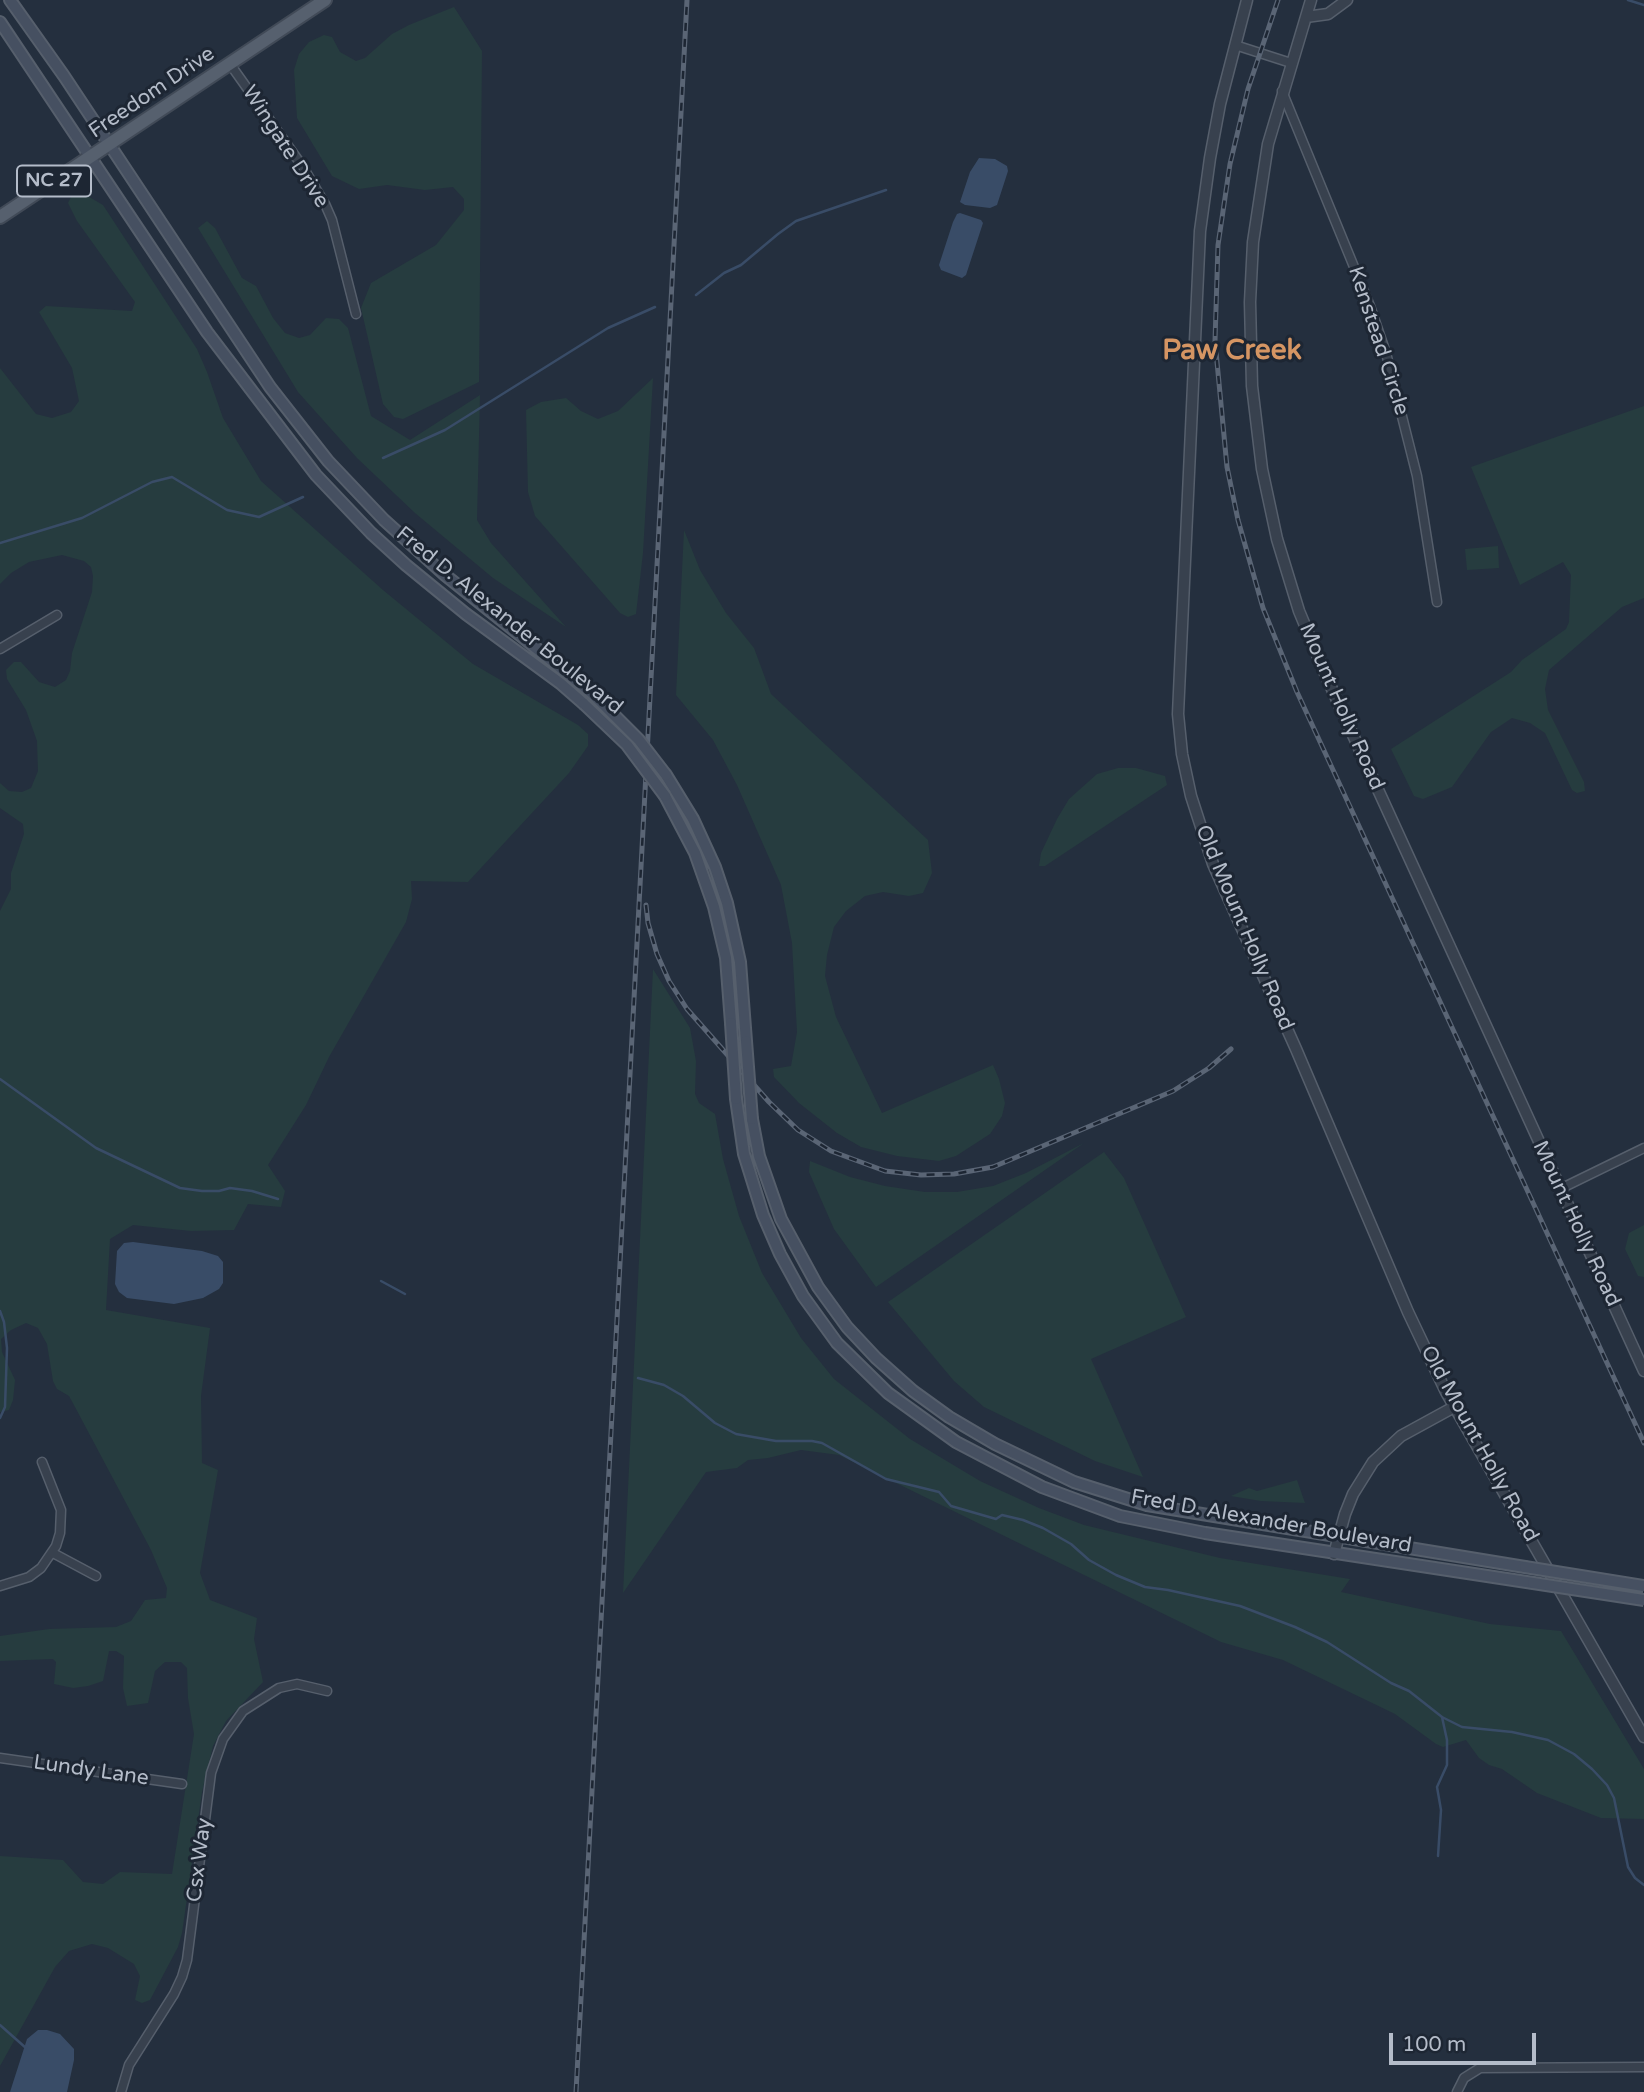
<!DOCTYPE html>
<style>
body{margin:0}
#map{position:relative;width:1644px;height:2092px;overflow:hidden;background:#242f3e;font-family:"Varela Round",sans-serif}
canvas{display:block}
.scale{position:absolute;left:1389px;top:2033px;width:147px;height:32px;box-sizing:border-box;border:4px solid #b4bcc9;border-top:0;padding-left:9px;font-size:21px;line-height:24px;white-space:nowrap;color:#b4bcc9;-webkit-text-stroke:5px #1d2633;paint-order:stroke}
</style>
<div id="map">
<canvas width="1644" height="2092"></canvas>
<div class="scale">100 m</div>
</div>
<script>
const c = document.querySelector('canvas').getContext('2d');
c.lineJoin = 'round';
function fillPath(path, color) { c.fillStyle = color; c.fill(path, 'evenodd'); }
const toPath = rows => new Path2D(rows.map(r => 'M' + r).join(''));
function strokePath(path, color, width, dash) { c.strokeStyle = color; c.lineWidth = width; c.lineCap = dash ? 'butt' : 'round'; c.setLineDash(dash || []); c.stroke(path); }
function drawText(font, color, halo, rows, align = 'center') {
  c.font = font + ' "Varela Round",sans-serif'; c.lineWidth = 6; c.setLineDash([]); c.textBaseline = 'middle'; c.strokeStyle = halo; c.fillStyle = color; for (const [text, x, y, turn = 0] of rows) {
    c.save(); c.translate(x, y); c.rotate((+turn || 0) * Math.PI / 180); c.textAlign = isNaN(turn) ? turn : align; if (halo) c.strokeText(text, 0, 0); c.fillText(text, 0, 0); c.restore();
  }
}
fillPath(toPath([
 [454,7,482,51,479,382,403,419,394,417,383,404,361,308,371,283,436,245,464,210,464,199,453,187,425,190,387,185,359,189,332,176,297,118,294,70,299,54,309,42,324,35,332,37,340,52,356,61,365,58,392,34,409,25],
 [84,194,103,205,197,349,207,372,223,418,261,481,383,590,473,664,578,725,588,734,588,746,569,773,468,882,411,881,412,899,406,922,329,1057,306,1105,268,1165,285,1191,281,1207,248,1204,234,1230,191,1231,133,1225,110,1239,106,1310,210,1328,201,1396,202,1463,218,1470,200,1573,210,1600,257,1618,254,1639,263,1682,226,1721,213,1746,202,1792,182,1933,178,1947,150,2000,142,2003,135,2000,140,1976,134,1964,108,1948,92,1944,69,1951,55,1967,0,2066,0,1856,63,1860,83,1882,103,1884,120,1872,172,1874,194,1734,188,1698,187,1668,181,1662,165,1662,155,1671,148,1703,127,1706,123,1688,124,1656,116,1651,109,1651,103,1681,88,1686,73,1688,54,1684,56,1662,53,1659,0,1661,0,1636,49,1629,116,1627,131,1621,145,1600,166,1598,167,1588,151,1550,75,1407,69,1396,57,1389,53,1381,47,1344,38,1328,26,1323,11,1330,1,1339,2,1352,15,1380,13,1400,9,1410,0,1412,0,911,11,889,11,873,24,834,23,824,0,808,0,783,9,791,22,792,31,788,38,771,37,741,26,710,7,679,6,670,14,662,21,662,39,682,55,687,66,680,70,671,72,653,92,592,93,576,91,567,84,561,62,555,29,562,11,573,0,584,0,368,36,414,52,418,71,412,79,401,72,368,39,312,46,306,132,311,135,302,77,221,68,203,72,195],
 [207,221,215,228,242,278,256,286,273,318,285,333,299,338,310,335,326,318,339,319,348,328,371,416,410,440,480,395,477,520,491,543,566,627,493,578,415,513,357,458,298,392,198,228],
 [653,378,643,553,636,614,628,617,620,613,535,516,528,492,526,410,541,402,566,398,581,411,598,419,618,411],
 [1644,406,1644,598,1622,607,1549,670,1545,689,1548,710,1584,782,1585,791,1577,793,1572,790,1545,733,1530,723,1512,718,1491,732,1452,787,1423,799,1414,796,1391,749,1511,672,1522,660,1566,629,1569,622,1571,575,1563,562,1520,585,1471,467],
 [684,530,700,570,726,613,754,648,771,694,928,840,932,873,923,893,909,896,883,892,865,896,846,911,834,927,827,955,825,976,836,1017,882,1113,993,1065,999,1079,1005,1103,1002,1116,990,1134,956,1156,939,1161,897,1156,861,1147,837,1133,799,1103,774,1077,773,1069,791,1066,797,1032,792,943,781,885,737,785,713,740,676,695],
 [1498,546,1499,568,1467,570,1465,549],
 [1118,768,1136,768,1165,776,1167,785,1045,866,1039,866,1041,853,1057,819,1069,799,1097,774],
 [653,969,690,1028,696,1061,695,1094,699,1103,715,1114,723,1159,739,1216,762,1273,801,1338,834,1379,910,1439,980,1481,1039,1508,1084,1525,1220,1558,1350,1579,1341,1592,1490,1624,1561,1631,1644,1769,1644,1819,1601,1818,1537,1793,1502,1769,1489,1765,1479,1758,1466,1740,1443,1747,1436,1744,1395,1714,1283,1660,1221,1642,839,1455,801,1450,768,1458,748,1460,737,1468,706,1472,623,1593],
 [1084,1143,876,1287,834,1229,809,1172,810,1161,850,1177,885,1186,925,1192,957,1192,993,1186,1026,1173],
 [1104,1152,1124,1178,1186,1317,1091,1359,1143,1477,1095,1461,984,1407,954,1381,888,1302],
 [1644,1225,1644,1277,1638,1276,1625,1249,1629,1233],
 [1297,1480,1305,1503,1261,1501,1231,1496,1249,1488,1257,1491]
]), '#263c3f');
fillPath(toPath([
 [979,158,995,159,1007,166,1008,171,997,205,990,208,965,205,960,202,970,172],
 [960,213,981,220,983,223,966,275,962,278,941,270,939,265,953,222,957,214],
 [133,1242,202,1251,218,1256,223,1262,223,1283,219,1289,203,1298,174,1304,127,1298,119,1292,115,1284,117,1251,124,1243],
 [38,2030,47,2030,60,2034,74,2049,74,2060,67,2092,10,2092,27,2039]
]), '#394c67');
strokePath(toPath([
 [1628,0,1644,5],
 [696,295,724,273,741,265,778,234,796,221,886,190],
 [383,458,445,430,608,328,655,307],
 [0,543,82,518,152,482,172,477,227,510,259,517,303,497],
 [0,1079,96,1148,180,1188,202,1191,219,1191,230,1188,252,1191,278,1199],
 [381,1281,405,1294],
 [0,1311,4,1322,7,1348,5,1407,0,1418],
 [638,1378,664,1385,683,1396,715,1423,736,1434,776,1441,812,1441,822,1443,886,1479,939,1492,951,1506,996,1519,1002,1515,1023,1520,1043,1528,1071,1544,1089,1560,1116,1575,1145,1587,1168,1590,1240,1606,1295,1627,1327,1642,1391,1683,1409,1691,1442,1717,1462,1727,1512,1732,1548,1740,1574,1754,1592,1769,1607,1785,1614,1798,1628,1867,1635,1878,1644,1885],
 [1438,1856,1441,1810,1437,1787,1447,1765,1447,1740,1442,1717],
 [0,2025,26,2048]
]), '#394c67', 2.5);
const minor = toPath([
 [1235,45,1291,63],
 [230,64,303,167,325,204,332,220,356,314],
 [1282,91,1370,306,1386,353,1417,476,1437,602],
 [0,649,57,615],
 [1560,1189,1644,1148],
 [53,1553,96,1576],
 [0,1586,29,1577,41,1568,56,1546,60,1533,61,1510,42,1462],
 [0,1758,182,1784],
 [121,2092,129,2065,174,1994,182,1977,187,1960,211,1773,223,1739,243,1711,279,1688,297,1684,327,1691],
 [1457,2092,1464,2078,1480,2068,1644,2067]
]);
const tertiary = toPath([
 [1247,0,1220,104,1210,158,1200,231,1178,714,1182,754,1191,796,1213,864,1296,1049,1408,1312,1446,1392,1644,1737],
 [1311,0,1268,144,1253,242,1250,302,1252,386,1262,469,1277,539,1299,611,1326,676,1644,1371],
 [1306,17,1328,14,1347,0],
 [1334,1554,1345,1514,1353,1494,1373,1462,1401,1436,1454,1407]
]);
const secondary = toPath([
 [10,0,64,76,270,387,328,461,384,520,445,575,591,692],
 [0,22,207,332,316,475,371,533,406,565,466,614,560,683,584,704],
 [666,775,693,819,715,867,727,903,740,962,746,1041],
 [665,796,695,853,714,907,726,958,731,1023],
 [736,1099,744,1154,763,1215,780,1254,803,1296,837,1343,888,1393,956,1442,1042,1487,1120,1516,1205,1533,1533,1583],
 [752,1119,759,1156,781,1219,818,1287,847,1327,876,1358,913,1391,949,1417,995,1444,1074,1482,1147,1505,1525,1567]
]);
const primary = toPath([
 [0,217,325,0]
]);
strokePath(minor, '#565f6c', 11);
strokePath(tertiary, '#565f6c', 13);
strokePath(secondary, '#565f6c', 14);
strokePath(primary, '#414a57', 16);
strokePath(minor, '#38414e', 8);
strokePath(tertiary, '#38414e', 10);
strokePath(secondary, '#465061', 10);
strokePath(primary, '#56606e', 12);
const rail = toPath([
 [1278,0,1248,89,1230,164,1218,245,1215,341,1227,467,1238,520,1263,608,1297,692,1644,1443],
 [646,905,648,923,657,954,669,981,687,1009,769,1102,798,1130,831,1151,885,1171,921,1175,954,1174,993,1167,1173,1091,1209,1068,1231,1049],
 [576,2092,687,0]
]);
strokePath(rail, '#5a6575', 5);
strokePath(rail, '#1d2633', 2.5, [8]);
const secondaryBridge = toPath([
 [591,692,639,740,666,775],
 [584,704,627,745,665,796],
 [731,1023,736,1099],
 [746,1041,752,1119],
 [1525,1567,1644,1586],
 [1533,1583,1644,1600]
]);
strokePath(secondaryBridge, '#565f6c', 14, []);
strokePath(secondaryBridge, '#465061', 10);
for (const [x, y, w] of [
 [54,181,74]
]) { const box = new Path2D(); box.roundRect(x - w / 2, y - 15.5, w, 31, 5); c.fillStyle = '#1d2633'; c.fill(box); strokePath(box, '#b4bcc9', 2); }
drawText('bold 19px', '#b4bcc9', null, [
 ["NC 27",54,181]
]);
drawText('21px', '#b4bcc9', '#1d2633', [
 ["Freedom Drive",152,93,-34],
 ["Wingate Drive",285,147,57],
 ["Kenstead Circle",1378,341,72],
 ["Fred D. Alexander Boulevard",509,621,39],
 ["Mount Holly Road",1341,707,66],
 ["Old Mount Holly Road",1244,928,67],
 ["Mount Holly Road",1576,1224,65],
 ["Old Mount Holly Road",1479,1444,61],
 ["Fred D. Alexander Boulevard",1271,1522,10],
 ["Lundy Lane",91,1771,8],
 ["Csx Way",200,1860,-83]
]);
drawText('bold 28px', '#d59563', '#1d2633', [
 ["Paw Creek",1232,352]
]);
</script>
